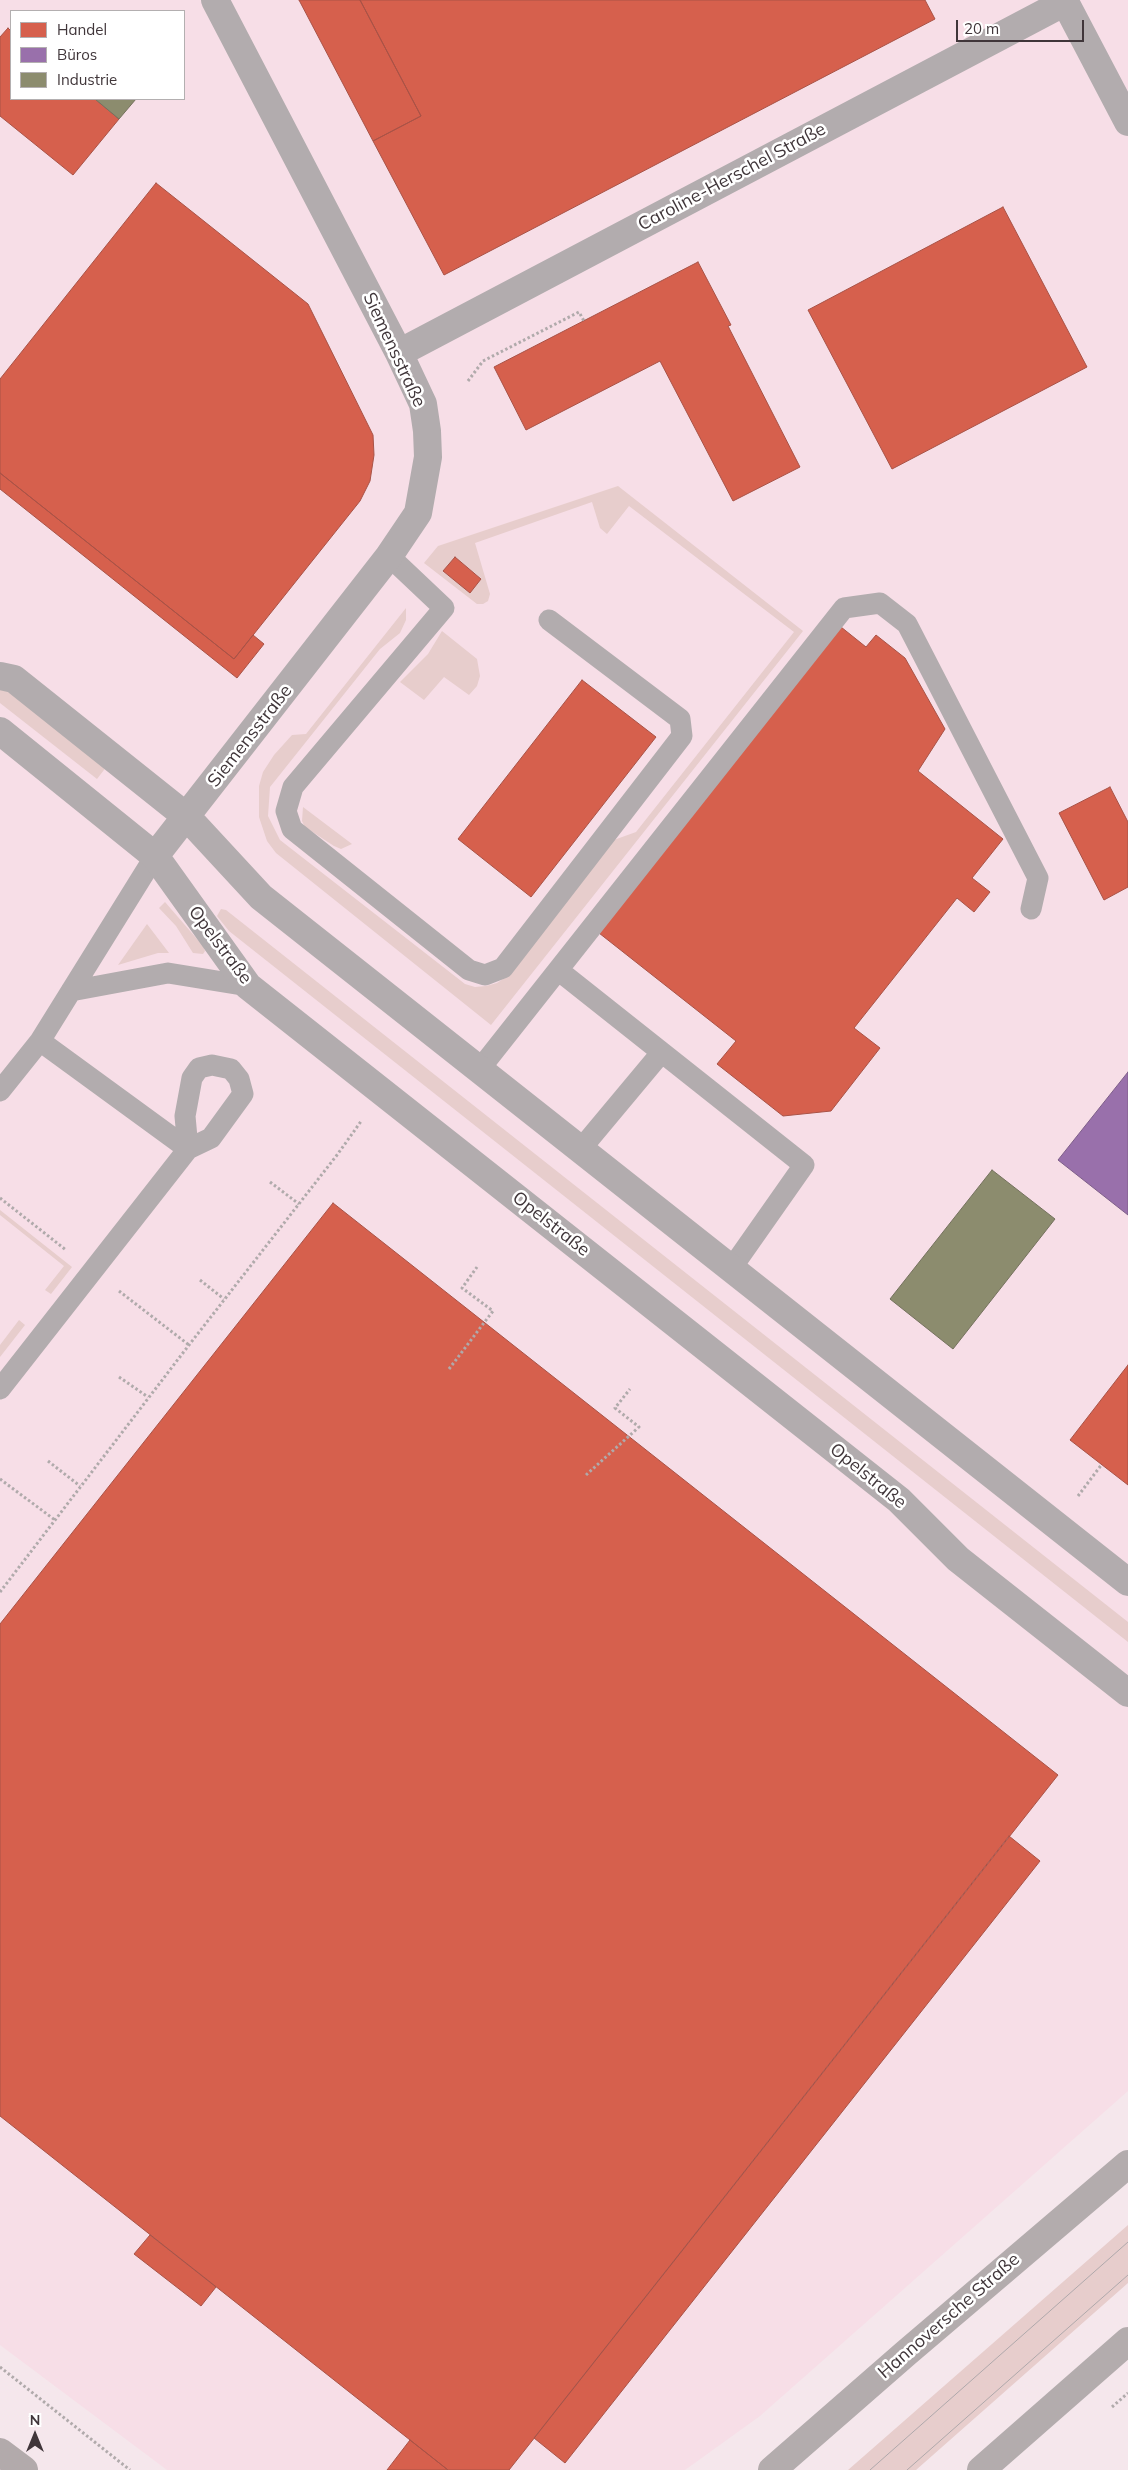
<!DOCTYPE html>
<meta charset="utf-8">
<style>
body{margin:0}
#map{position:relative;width:1128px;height:2470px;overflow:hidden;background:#f5e7ec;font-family:Mulish,sans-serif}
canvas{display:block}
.legend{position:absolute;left:10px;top:10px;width:175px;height:90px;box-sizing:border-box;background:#fff;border:1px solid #b3afb0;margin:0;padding:6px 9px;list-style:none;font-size:15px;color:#40363a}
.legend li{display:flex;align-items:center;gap:10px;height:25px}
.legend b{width:25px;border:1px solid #b3afb0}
.north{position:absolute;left:10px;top:2410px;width:50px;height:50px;-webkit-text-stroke:4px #fff;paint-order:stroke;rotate:0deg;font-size:14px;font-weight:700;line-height:20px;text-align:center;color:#40363a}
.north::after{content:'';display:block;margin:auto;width:18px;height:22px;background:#40363a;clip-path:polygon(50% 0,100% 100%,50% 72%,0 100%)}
.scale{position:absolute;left:956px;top:20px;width:128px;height:22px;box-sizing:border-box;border:2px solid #40363a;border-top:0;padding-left:6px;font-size:15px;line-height:18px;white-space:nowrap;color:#40363a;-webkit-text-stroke:4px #fff;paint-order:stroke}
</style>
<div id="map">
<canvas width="1128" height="2470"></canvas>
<ul class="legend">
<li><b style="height:14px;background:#d6604d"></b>Handel</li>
<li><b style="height:14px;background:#9970ab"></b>Büros</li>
<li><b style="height:14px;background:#8c8c6e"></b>Industrie</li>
</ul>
<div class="north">N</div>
<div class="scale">20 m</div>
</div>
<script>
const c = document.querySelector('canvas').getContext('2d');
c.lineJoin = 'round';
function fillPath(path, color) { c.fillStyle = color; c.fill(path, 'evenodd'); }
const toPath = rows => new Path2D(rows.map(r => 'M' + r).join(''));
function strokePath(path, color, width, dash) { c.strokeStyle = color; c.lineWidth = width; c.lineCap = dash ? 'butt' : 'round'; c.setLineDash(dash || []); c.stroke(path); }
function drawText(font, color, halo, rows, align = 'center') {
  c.font = font + ' Mulish,sans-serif'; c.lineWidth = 5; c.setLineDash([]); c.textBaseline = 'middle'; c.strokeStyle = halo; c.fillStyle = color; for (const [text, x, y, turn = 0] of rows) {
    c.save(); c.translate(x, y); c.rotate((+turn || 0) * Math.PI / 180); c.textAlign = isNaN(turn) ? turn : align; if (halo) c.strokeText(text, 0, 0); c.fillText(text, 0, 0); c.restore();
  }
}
fillPath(toPath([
 [0,0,1128,0,1128,2091,760,2416,685,2470,167,2470,0,2345],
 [11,11,184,11,184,99,11,99]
]), '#f7dee7');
fillPath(toPath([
 [618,486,803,631,491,1025,276,853,267,841,259,817,259,786,263,772,274,755,292,735,306,734,406,608,406,620,400,633,380,649,270,787,268,816,280,840,465,984,475,987,486,986,497,983,509,975,611,841,636,832,794,632,629,506,607,534,600,528,592,502,475,543,490,594,488,601,483,604,477,604,424,563,438,546],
 [455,557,481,578,470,592,443,572],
 [442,631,477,659,480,676,477,686,469,695,444,677,424,700,400,682,428,654],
 [0,683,107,766,97,779,0,703],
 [303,807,352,844,341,849,334,846,305,827,302,821],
 [165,902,203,946,205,951,203,954,193,953,176,926,159,908],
 [221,909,226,910,1128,1622,1128,1642,229,931,217,916],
 [147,924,169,953,158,953,118,965],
 [0,1210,72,1267,51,1294,45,1290,64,1266,0,1215],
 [19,1320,25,1325,0,1357,0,1345],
 [1128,2225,1128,2283,916,2470,848,2470]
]), '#e7cdcc');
const shops = toPath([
 [299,0,360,0,421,116,373,141,299,0],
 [360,0,925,0,935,19,444,275,373,141,421,116,360,0],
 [8,28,11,31,11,99,95,99,119,119,73,175,0,116,0,37,8,28],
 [156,183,308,304,373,435,374,455,370,481,360,501,234,659,0,473,0,379,156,183],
 [1003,207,1087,367,892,469,808,310,1003,207],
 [698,262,731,325,728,326,800,467,733,501,660,361,526,430,494,367,698,262],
 [0,473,234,659,253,635,264,644,237,678,0,489,0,473],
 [455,557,481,579,470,593,443,571,455,557],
 [841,627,866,647,876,635,905,658,945,729,918,771,1003,839,972,878,990,892,974,912,957,898,854,1028,880,1048,831,1111,783,1116,717,1064,736,1041,599,933,841,627],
 [582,680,656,737,531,897,458,839,582,680],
 [1110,787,1128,822,1128,887,1104,900,1059,813,1110,787],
 [333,1203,1058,1775,509,2470,448,2470,0,2116,0,1624,333,1203],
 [1128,1365,1128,1485,1070,1440,1128,1365],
 [1009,1836,1040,1861,565,2463,534,2438,1009,1836],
 [150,2235,216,2287,201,2306,134,2254,150,2235],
 [410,2440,448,2470,387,2470,410,2440]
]);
fillPath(shops, '#d6604d');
strokePath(shops, '#a95347', 1);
const offices = toPath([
 [1128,1072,1128,1215,1058,1160,1128,1072]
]);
fillPath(offices, '#9970ab');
strokePath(offices, '#7e5f89', 1);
const industry = toPath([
 [95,99,136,99,119,119,95,99],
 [992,1170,1055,1219,953,1349,890,1299,992,1170]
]);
fillPath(industry, '#8c8c6e');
strokePath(industry, '#75725e', 1);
strokePath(toPath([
 [468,381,483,361,579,312,584,321],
 [270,1182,299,1204],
 [0,1198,66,1250],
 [200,1280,224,1299],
 [119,1291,189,1345],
 [449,1369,493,1311,462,1288,477,1267],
 [119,1377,148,1397],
 [48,1461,80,1486],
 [586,1475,639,1427,615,1408,630,1389],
 [0,1479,55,1520],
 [1078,1496,1102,1464],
 [0,1592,189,1345,337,1155,362,1120],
 [0,2367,130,2470],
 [1112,2407,1128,2393]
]), '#b0aaab', 3, [2.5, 2.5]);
strokePath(toPath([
 [389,556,444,608,293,787,286,811,292,829,469,970,485,975,503,968,682,736,680,719,549,620],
 [558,970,844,608,880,603,907,624,1038,878,1031,909],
 [71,991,168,973,248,986],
 [40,1041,188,1149],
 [479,1070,558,970,804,1165,731,1269],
 [0,1091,40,1041,155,856],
 [580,1150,661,1053],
 [0,1389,188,1149,211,1138,243,1094,239,1079,231,1069,212,1065,199,1068,192,1078,185,1116,188,1149]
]), '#b2acae', 21);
strokePath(toPath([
 [1064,0,1128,122],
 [399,353,1065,2],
 [0,676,14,679,187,817,261,897,1128,1582],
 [0,731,155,856,248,986,899,1500,958,1559,1128,1693],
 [155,856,389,556,418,513,428,457,427,431,423,404,399,353,215,0]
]), '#b2acae', 28);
strokePath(toPath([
 [772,2470,905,2354,1128,2164],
 [981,2470,1128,2341]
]), '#b3acad', 28);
strokePath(toPath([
 [0,2452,24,2470]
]), '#b2aaab', 28);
strokePath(toPath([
 [870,2470,1128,2242],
 [907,2470,1128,2275]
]), '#afa8ab', 1);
drawText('18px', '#40363a', '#fff', [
 ["Caroline-Herschel Straße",732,177,-28],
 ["Siemensstraße",394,350,65],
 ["Siemensstraße",250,736,-52],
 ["Opelstraße",220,945,53],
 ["Opelstraße",551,1224,38],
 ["Opelstraße",868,1476,39],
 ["Hannoversche Straße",949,2316,-41]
]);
</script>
